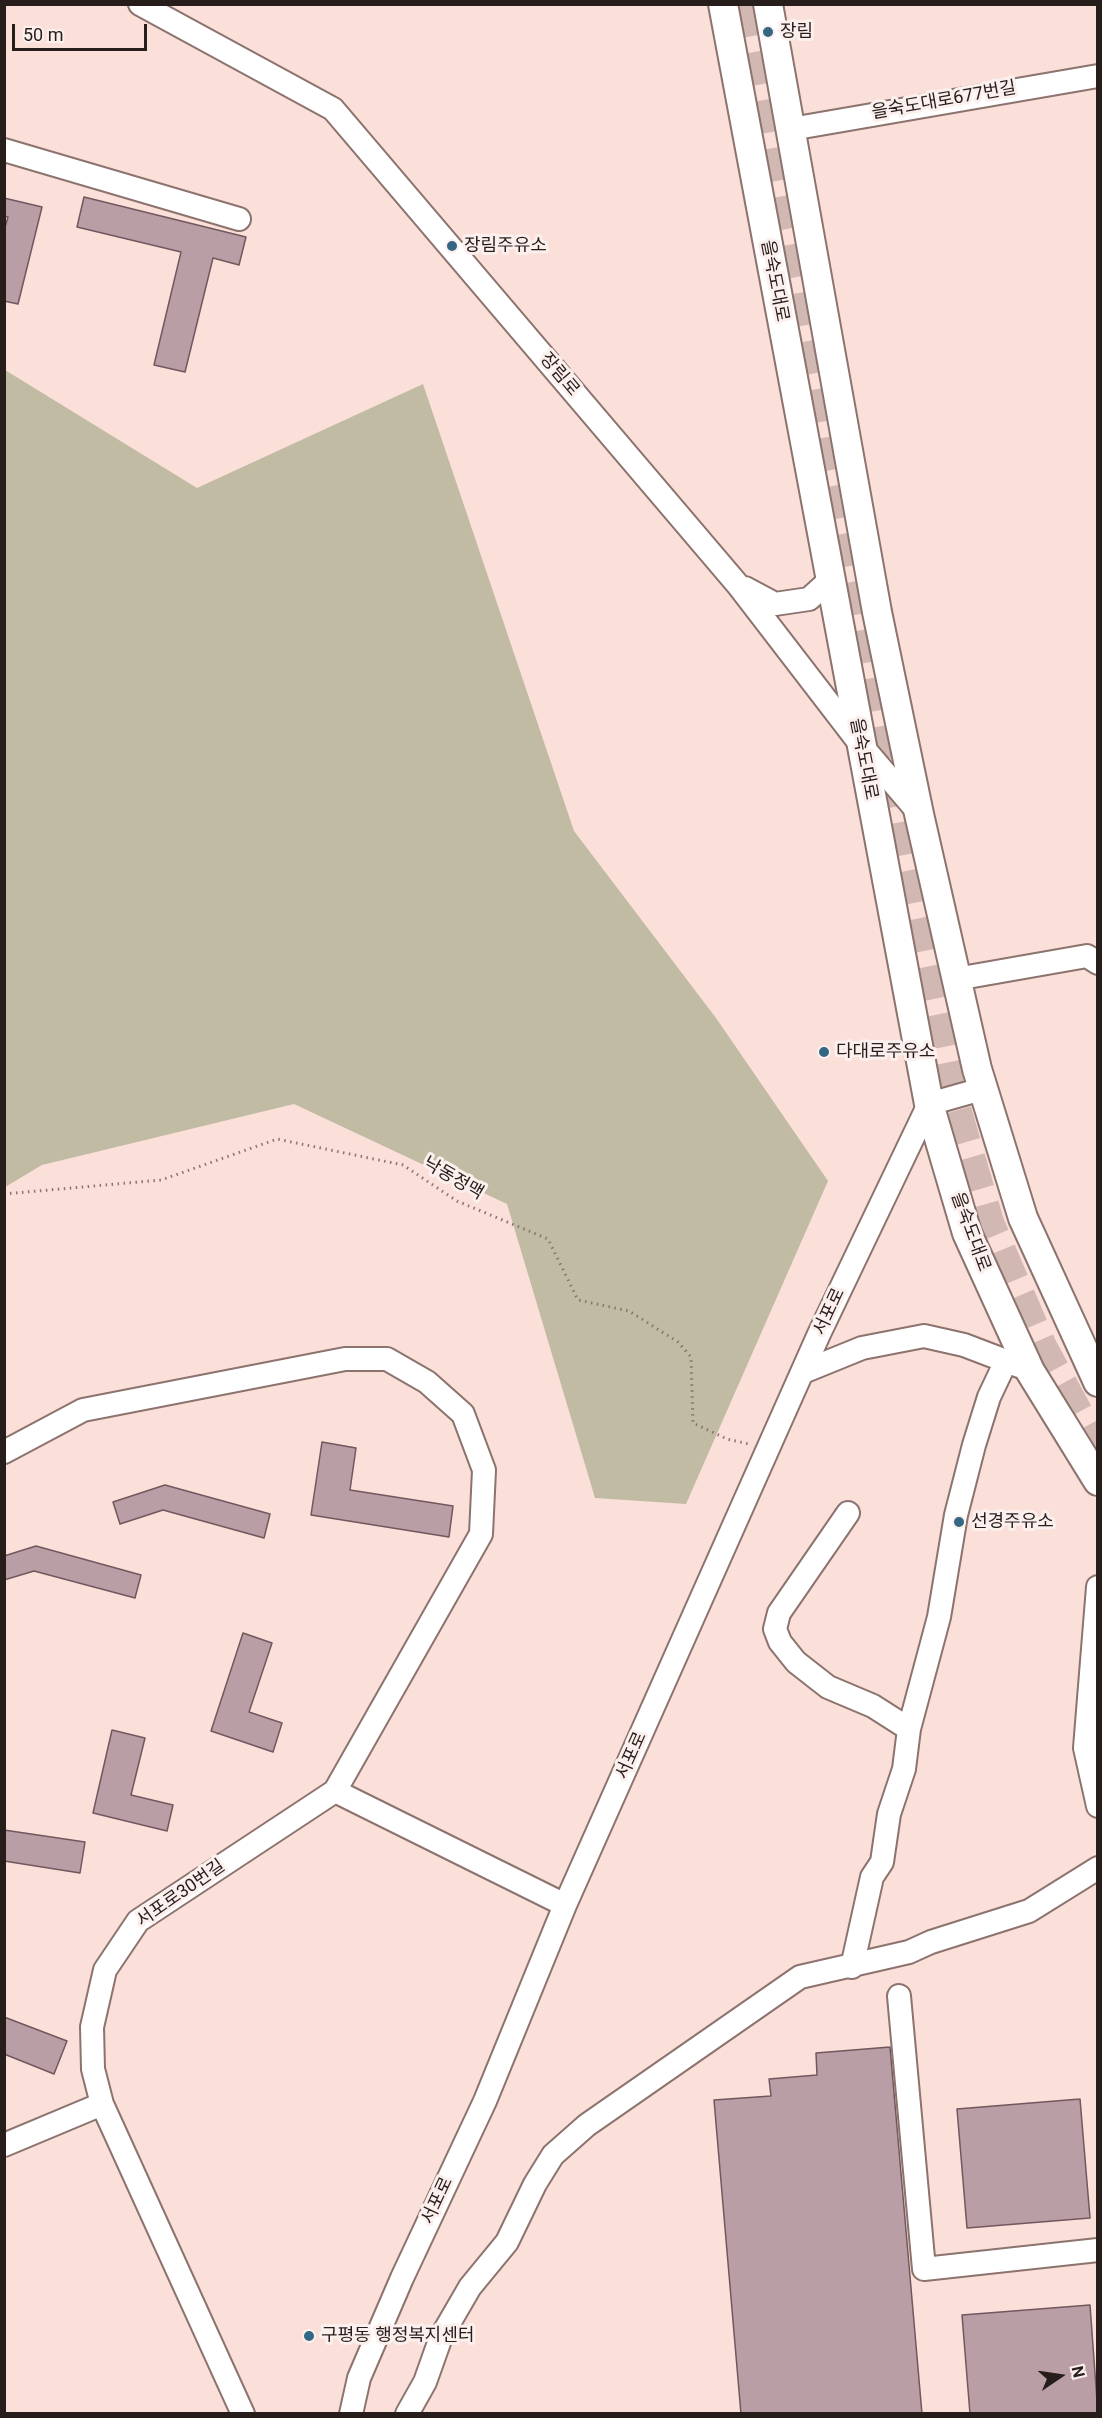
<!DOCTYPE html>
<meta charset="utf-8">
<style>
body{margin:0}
#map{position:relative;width:1102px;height:2418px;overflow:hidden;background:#fbdfd9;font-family:Roboto,sans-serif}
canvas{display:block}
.frame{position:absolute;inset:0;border:6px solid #271d1a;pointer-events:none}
.north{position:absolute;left:1030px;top:2346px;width:60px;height:60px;-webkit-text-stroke:4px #fcf0ee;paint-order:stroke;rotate:77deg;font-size:16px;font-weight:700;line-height:24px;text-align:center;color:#271d1a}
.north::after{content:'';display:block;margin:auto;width:21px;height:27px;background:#271d1a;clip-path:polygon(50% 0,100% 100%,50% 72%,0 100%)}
.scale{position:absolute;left:12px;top:24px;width:135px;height:27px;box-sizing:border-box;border:3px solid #271d1a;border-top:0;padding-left:8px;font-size:18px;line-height:21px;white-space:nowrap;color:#271d1a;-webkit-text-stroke:4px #fcf0ee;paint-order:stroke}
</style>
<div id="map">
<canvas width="1102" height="2418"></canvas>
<div class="frame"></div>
<div class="north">N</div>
<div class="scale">50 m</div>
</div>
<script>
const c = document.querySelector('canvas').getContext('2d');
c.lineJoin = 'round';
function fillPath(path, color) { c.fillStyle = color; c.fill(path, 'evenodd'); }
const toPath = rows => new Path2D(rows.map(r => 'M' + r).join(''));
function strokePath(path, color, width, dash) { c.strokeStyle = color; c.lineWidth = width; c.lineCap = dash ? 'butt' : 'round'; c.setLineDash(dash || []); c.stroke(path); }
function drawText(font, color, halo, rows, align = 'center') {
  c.font = font + ' Roboto,"Noto Sans KR",sans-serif'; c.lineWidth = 6; c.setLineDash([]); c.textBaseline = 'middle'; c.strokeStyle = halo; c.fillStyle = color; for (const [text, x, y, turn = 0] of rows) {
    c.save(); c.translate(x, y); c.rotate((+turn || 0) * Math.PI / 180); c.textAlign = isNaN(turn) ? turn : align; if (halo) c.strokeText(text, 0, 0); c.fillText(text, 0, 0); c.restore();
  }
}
fillPath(toPath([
 [5,370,197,488,423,384,574,831,716,1018,828,1181,686,1504,595,1498,507,1204,294,1104,42,1165,5,1187]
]), '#c1bba3');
const building = toPath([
 [84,197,246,237,239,265,213,258,185,372,154,365,181,252,77,227,84,197],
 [4,198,42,207,18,304,4,301,4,231,8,217,4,216,4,198],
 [322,1442,356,1448,350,1490,453,1506,449,1537,311,1515,322,1442],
 [165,1485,270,1514,264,1538,163,1510,120,1524,113,1502,165,1485],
 [36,1546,141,1575,135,1598,34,1571,4,1580,4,1556,36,1546],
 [243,1633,272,1643,249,1712,282,1723,273,1752,211,1731,243,1633],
 [112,1730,145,1738,131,1795,173,1805,167,1831,93,1813,112,1730],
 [4,1830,85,1842,80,1873,4,1861,4,1830],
 [4,2017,67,2041,54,2074,4,2054,4,2017],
 [890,2047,922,2414,741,2414,714,2100,771,2096,769,2079,817,2075,816,2053,890,2047],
 [1080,2099,1090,2218,967,2228,957,2109,1080,2099],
 [1090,2305,1098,2414,970,2414,962,2315,1090,2305]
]);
fillPath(building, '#b99ea5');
strokePath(building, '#70585e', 1.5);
strokePath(toPath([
 [744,4,889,794,949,1090,988,1224,1040,1346,1098,1453]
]), '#d1b8b3', 33, [33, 16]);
const minor = toPath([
 [140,4,333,109,738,585,861,745,919,813],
 [791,129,1098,76],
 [4,150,239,219],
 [745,588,775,604,809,599,830,580],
 [956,979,1087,956,1098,963],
 [803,1372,862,1348,924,1336,964,1345,1019,1366],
 [4,1452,83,1410,345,1359,387,1359,427,1382,463,1414,484,1470,481,1534,335,1791],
 [848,1513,779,1613,775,1629,780,1642,796,1662,828,1687,873,1706,909,1729],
 [1098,1587,1085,1748,1098,1806],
 [852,1967,872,1877,882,1862,889,1814,904,1769,909,1729,939,1617,956,1515,974,1445,989,1397,1006,1361],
 [899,1996,924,2269,1098,2250],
 [4,2145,102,2104],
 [243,2414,102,2104,93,2069,92,2027,105,1970,138,1921,335,1791,565,1905],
 [351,2414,359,2378,402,2278,485,2101,565,1905,819,1334,929,1104,982,1089],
 [407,2414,425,2382,441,2337,470,2287,507,2242,535,2184,553,2155,587,2125,800,1977,909,1952,931,1942,1029,1911,1098,1868]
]);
const major = toPath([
 [723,4,929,1104,967,1233,1030,1371,1098,1481],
 [768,4,877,612,919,814,977,1069,1023,1218,1098,1382]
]);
strokePath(minor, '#8c736e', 26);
strokePath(major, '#8c736e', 32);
strokePath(toPath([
 [4,1194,161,1180,277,1139,403,1165,457,1201,548,1239,578,1300,629,1311,678,1342,691,1357,693,1423,727,1439,749,1444]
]), '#897672', 3, [1.5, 4.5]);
strokePath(minor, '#fff', 22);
strokePath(major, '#fff', 28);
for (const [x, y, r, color] of [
 [768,32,6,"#346784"],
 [452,246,6,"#346784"],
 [824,1052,6,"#346784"],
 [959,1522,6,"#346784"],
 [309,2336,6,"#346784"]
]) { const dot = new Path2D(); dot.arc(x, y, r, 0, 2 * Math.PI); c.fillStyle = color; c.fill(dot); strokePath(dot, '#fcf0ee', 2); }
drawText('18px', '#271d1a', '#fcf0ee', [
 ["장림",780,32],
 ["장림주유소",464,246],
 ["다대로주유소",836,1052],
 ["선경주유소",971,1522],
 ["구평동 행정복지센터",321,2336]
], 'left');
drawText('18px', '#271d1a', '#fcf0ee', [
 ["을숙도대로677번길",944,101,-10],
 ["을숙도대로",774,281,79],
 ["장림로",559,375,50],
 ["을숙도대로",863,759,79],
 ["낙동정맥",453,1179,30],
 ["을숙도대로",970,1232,70],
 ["서포로",830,1312,-65],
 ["서포로",632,1756,-66],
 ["서포로30번길",181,1894,-35],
 ["서포로",438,2201,-65]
]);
</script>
